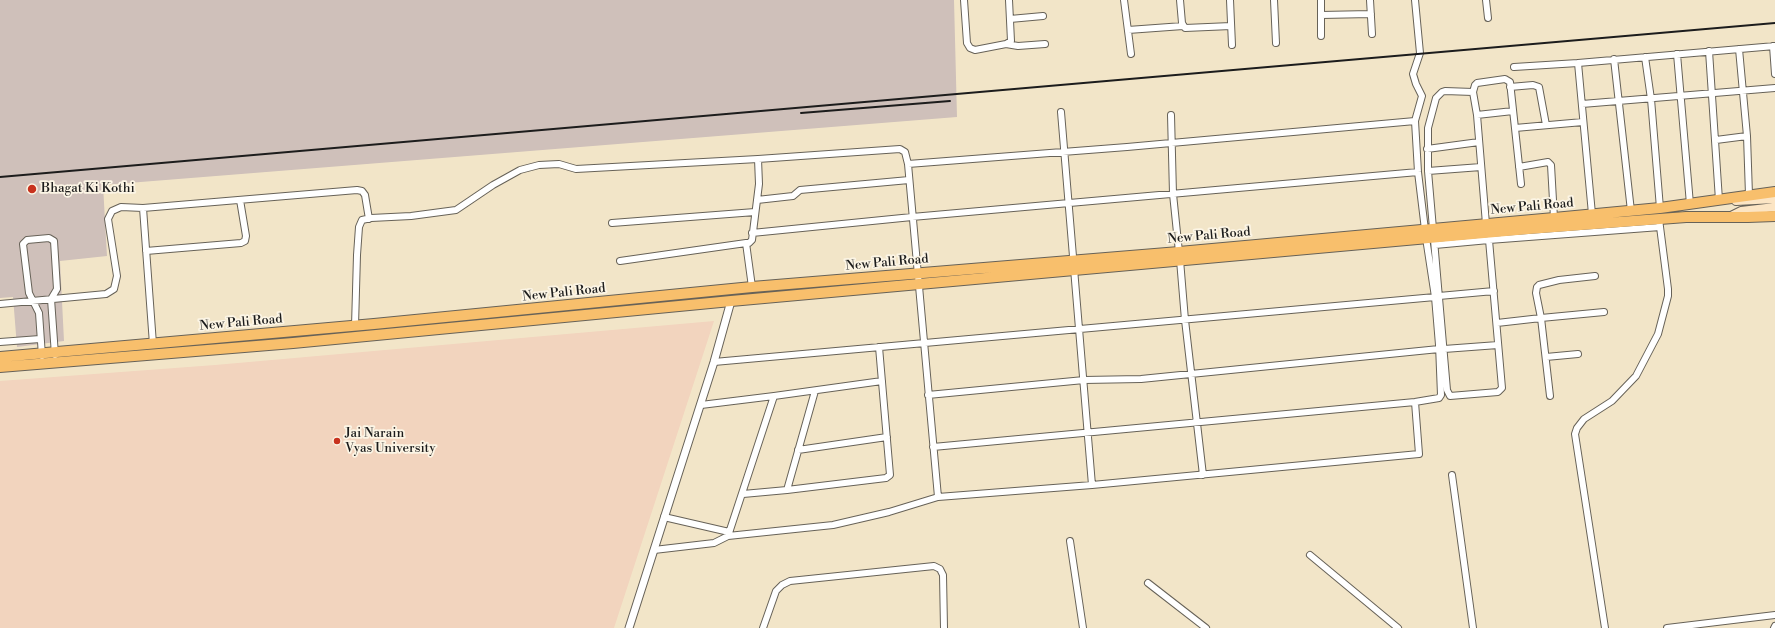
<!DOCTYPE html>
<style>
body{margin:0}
canvas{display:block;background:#f2e5c8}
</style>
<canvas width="1775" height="628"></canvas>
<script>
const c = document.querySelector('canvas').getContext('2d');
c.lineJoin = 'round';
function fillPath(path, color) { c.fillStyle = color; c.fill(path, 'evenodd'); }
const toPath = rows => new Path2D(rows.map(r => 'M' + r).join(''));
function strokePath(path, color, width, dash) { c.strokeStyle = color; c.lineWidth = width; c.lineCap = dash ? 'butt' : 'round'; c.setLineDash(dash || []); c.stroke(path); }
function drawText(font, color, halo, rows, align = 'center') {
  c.font = font + ' "Libre Bodoni",serif'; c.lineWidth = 3.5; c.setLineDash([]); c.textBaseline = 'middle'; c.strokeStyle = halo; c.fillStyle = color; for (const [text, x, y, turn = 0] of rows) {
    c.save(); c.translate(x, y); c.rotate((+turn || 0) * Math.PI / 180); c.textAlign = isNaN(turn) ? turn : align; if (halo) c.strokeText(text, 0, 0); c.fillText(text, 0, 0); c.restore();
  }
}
fillPath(toPath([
 [714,321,614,628,0,628,0,381,215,365]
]), '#f2d4be');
fillPath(toPath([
 [0,0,954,0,957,117,103,185,107,256,60,261,64,341,17,347,13,297,0,298]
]), '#cfc0ba');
const minor = toPath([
 [964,0,967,43,970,48,975,50,1006,44,1011,41,1009,0],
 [1124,0,1131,54],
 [1180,0,1182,23,1185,28,1231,26],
 [1230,0,1232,45],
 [1274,0,1276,43],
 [1321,0,1321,36],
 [1370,0,1372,34],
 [1486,0,1488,18],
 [1321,15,1371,14],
 [1010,19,1043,16],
 [1128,30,1183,26],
 [1006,44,1018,46,1045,44],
 [1773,46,1775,74],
 [1739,49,1747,136,1749,195],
 [1709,51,1719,200],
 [1677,54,1690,204],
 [1645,57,1651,99,1660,208],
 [1614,59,1631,211],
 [1514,67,1578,63],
 [1510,87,1533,85,1539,87,1546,125],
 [1582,104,1775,88],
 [1061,112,1092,485],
 [1171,115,1173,194,1179,252],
 [1477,115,1513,111],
 [1515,128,1583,122],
 [1716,140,1747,136],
 [1427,149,1479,142],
 [1519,167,1548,162,1551,165,1554,218],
 [1428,171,1481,167],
 [757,200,793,196,800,190,909,180],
 [143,208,153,344],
 [1592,214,1578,63,1775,46],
 [612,223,755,212],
 [1486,224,1477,115,1473,92,1475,85,1477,83,1505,79,1510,82,1521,184],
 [752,233,912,217,1418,172],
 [1489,240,1660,227],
 [1435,245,1489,240,1502,388,1498,392,1450,396,1447,390,1428,171,1428,128,1436,98,1442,92,1445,91,1473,92],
 [146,251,241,243,245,241,246,236,240,200],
 [1180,260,1185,320,1203,475],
 [620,261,746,243],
 [1595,276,1559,280,1539,285,1537,287,1536,293,1541,318,1604,312],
 [752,287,746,243,749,243,752,240,759,184,758,159],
 [1439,296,1494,291],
 [0,304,106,294,114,289,117,276,108,219,112,211,121,207,143,208,357,190,362,191,365,195,369,219],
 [1497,323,1541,318,1550,396],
 [355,326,357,255,359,227,362,220,371,218,411,216,456,210,493,185,520,170,539,165,559,164,576,169,758,159,900,149,905,152,908,164],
 [0,342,40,339],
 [1444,349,1498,345],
 [42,356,39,313,29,293,23,244,27,240,49,238,54,241,57,289,51,299,55,355],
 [1546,357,1578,354],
 [714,362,1435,297],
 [928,395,1084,380,1141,379,1439,349],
 [701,405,774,396,882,381],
 [933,447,1415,402,1439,398,1441,395,1439,345,1435,297,1426,238,1418,172,1415,121,1422,96,1416,84,1413,74,1420,53,1415,0],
 [798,450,887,437],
 [1452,475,1473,628],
 [787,490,815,391],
 [743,494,787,490,886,478,890,475,879,347],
 [938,497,908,164,1127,147,1415,121],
 [664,517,729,532],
 [728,536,774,396],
 [1070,541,1083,628],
 [654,550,714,543,728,536,833,525,889,512,938,497,1092,485,1419,454,1415,402],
 [1310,555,1398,628],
 [1148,583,1206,628],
 [763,628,776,591,782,585,790,581,934,566,940,569,943,575,944,628],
 [1605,628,1575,434,1577,428,1584,419,1612,401,1636,376,1658,334,1668,296,1668,289,1659,219],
 [1667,628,1775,615],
 [1774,628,1775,626]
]);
const tertiary = toPath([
 [629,628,714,362,731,301]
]);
const secondary = toPath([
 [1736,201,1775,199],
 [1729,217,1741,211,1775,207]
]);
const trunk = toPath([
 [0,357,374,324,752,287,1179,252,1554,218,1660,208,1775,192],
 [0,367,293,343,731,301,1528,229,1686,217,1748,217,1775,216]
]);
strokePath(minor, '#676258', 8);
strokePath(tertiary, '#676258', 9);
strokePath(secondary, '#676258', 10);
strokePath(trunk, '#676258', 12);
strokePath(minor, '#fff', 6);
strokePath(tertiary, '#fff', 7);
strokePath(secondary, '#fce5c4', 8);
strokePath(trunk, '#f8bf6c', 10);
strokePath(toPath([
 [801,113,950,101],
 [0,177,1775,23]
]), '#1c1c1c', 2);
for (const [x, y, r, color] of [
 [32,189,5,"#c8321e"],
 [337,441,4,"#c8321e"]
]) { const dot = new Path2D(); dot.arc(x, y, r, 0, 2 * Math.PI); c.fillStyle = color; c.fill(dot); strokePath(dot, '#fcf5e5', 1.5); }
drawText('13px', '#1c1c1c', '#fcf5e5', [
 ["Bhagat Ki Kothi",41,189],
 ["Jai Narain",345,434],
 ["Vyas University",345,449]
], 'left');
drawText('13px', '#1c1c1c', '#fcf5e5', [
 ["New Pali Road",1532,207,-5],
 ["New Pali Road",1209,236,-5],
 ["New Pali Road",887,263,-5],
 ["New Pali Road",564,293,-6],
 ["New Pali Road",241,323,-5]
]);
</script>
